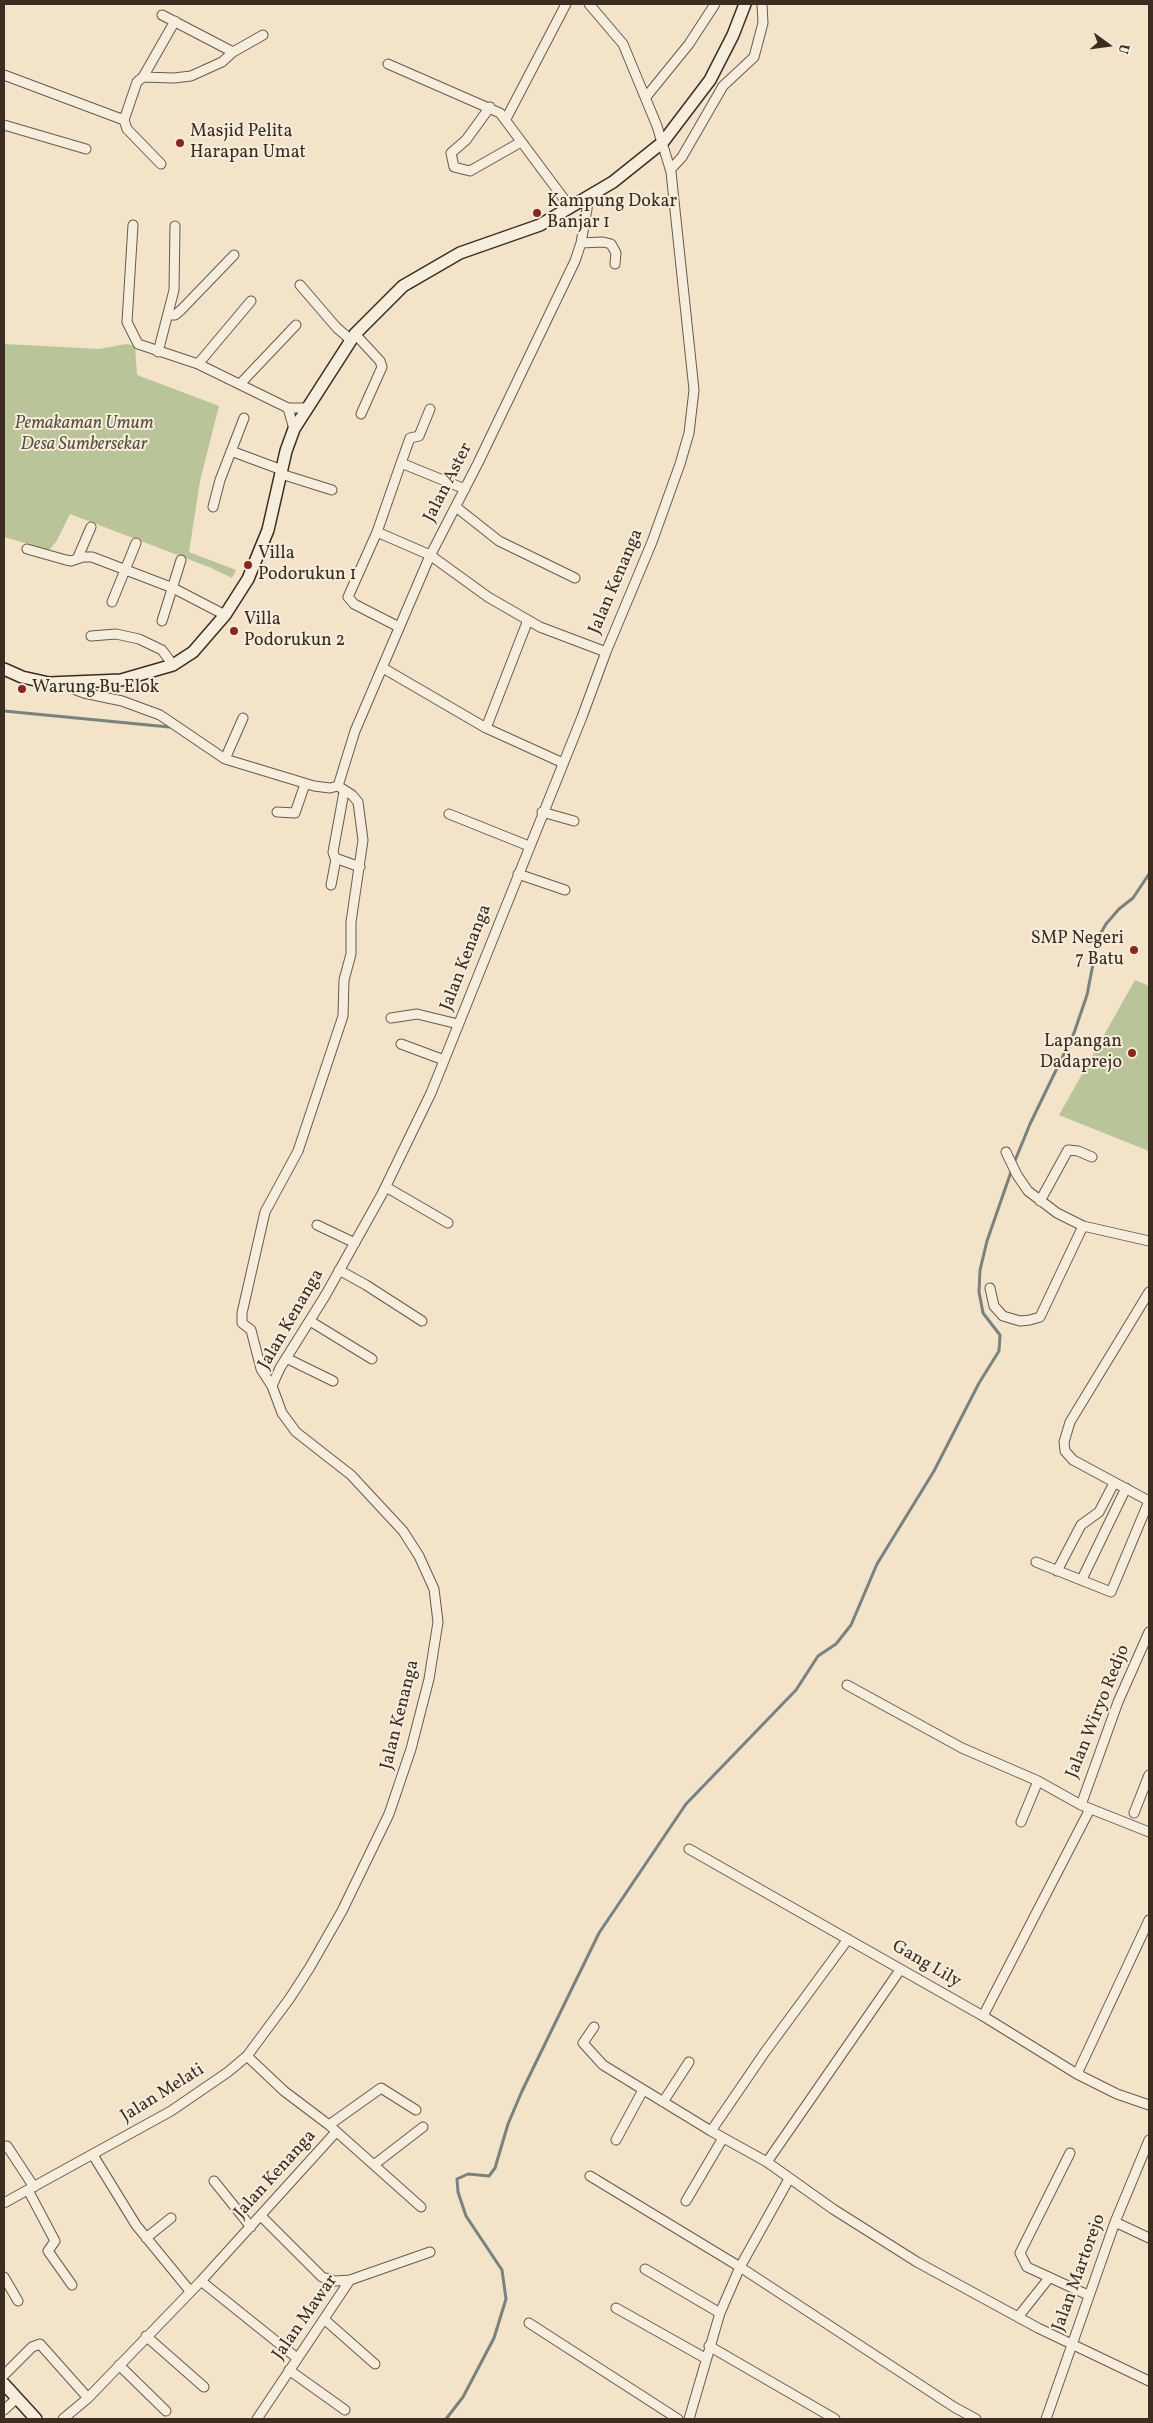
<!DOCTYPE html>
<style>
body{margin:0}
#map{position:relative;width:1153px;height:2423px;overflow:hidden;background:#f2e3c9;font-family:Vollkorn,serif}
canvas{display:block}
.frame{position:absolute;inset:0;border:5px solid #3b2d22;pointer-events:none}
.north{position:absolute;left:1083px;top:20px;width:50px;height:50px;-webkit-text-stroke:4px #f7eddc;paint-order:stroke;rotate:104deg;font-size:14px;font-weight:700;line-height:20px;text-align:center;color:#3b2d22}
.north::after{content:'';display:block;margin:auto;width:18px;height:22px;background:#3b2d22;clip-path:polygon(50% 0,100% 100%,50% 72%,0 100%)}
</style>
<div id="map">
<canvas width="1153" height="2423"></canvas>
<div class="frame"></div>
<div class="north">U</div>
</div>
<script>
const c = document.querySelector('canvas').getContext('2d');
c.lineJoin = 'round';
function fillPath(path, color) { c.fillStyle = color; c.fill(path, 'evenodd'); }
const toPath = rows => new Path2D(rows.map(r => 'M' + r).join(''));
function strokePath(path, color, width, dash) { c.strokeStyle = color; c.lineWidth = width; c.lineCap = dash ? 'butt' : 'round'; c.setLineDash(dash || []); c.stroke(path); }
function drawText(font, color, halo, rows, align = 'center') {
  c.font = font + ' Vollkorn,serif'; c.lineWidth = 4; c.setLineDash([]); c.textBaseline = 'middle'; c.strokeStyle = halo; c.fillStyle = color; for (const [text, x, y, turn = 0] of rows) {
    c.save(); c.translate(x, y); c.rotate((+turn || 0) * Math.PI / 180); c.textAlign = isNaN(turn) ? turn : align; if (halo) c.strokeText(text, 0, 0); c.fillText(text, 0, 0); c.restore();
  }
}
fillPath(toPath([
 [4,344,99,349,126,344,135,346,137,375,219,406,200,481,189,552,236,570,232,578,209,567,70,514,56,542,49,550,4,537],
 [1135,980,1149,986,1149,1151,1059,1115]
]), '#b9c498');
strokePath(toPath([
 [4,711,169,727],
 [1014,1163,1030,1124,1074,1033,1087,995,1098,938,1106,924,1119,909,1133,898,1149,874],
 [446,2419,463,2397,494,2338,506,2299,502,2270,466,2216,458,2192,457,2179,468,2174,489,2176,495,2168,508,2124,522,2091,599,1933,686,1804,796,1690,818,1656,836,1644,851,1625,877,1564,934,1471,979,1383,999,1351,1000,1335,983,1313,979,1292,980,1270,987,1241,1012,1169]
]), '#788281', 3);
const street = toPath([
 [162,15,233,52],
 [388,64,500,113,570,207],
 [4,75,124,120,127,129,161,164],
 [143,77,174,78,191,76,222,62,233,52,263,35],
 [646,97,689,44,715,4],
 [490,107,466,140,451,153,454,167,470,171,521,142],
 [506,119,566,4],
 [124,120,137,82,143,77,175,21],
 [4,125,86,149],
 [671,169,682,157,723,86,754,57,763,23,762,4],
 [133,225,127,322,138,344,198,364,288,408,308,408],
 [581,243,603,242,611,244,616,253,615,264],
 [300,285,337,328,351,340],
 [169,315,175,315,181,310,234,255],
 [355,334,380,361,382,367,361,414],
 [158,352,174,290,175,226],
 [198,364,251,301],
 [240,384,296,325],
 [288,408,294,429],
 [231,451,282,470],
 [401,463,410,438,419,436,430,409],
 [281,474,332,490],
 [465,489,401,463,377,532,430,555,488,597,540,627,606,652],
 [213,507,220,480,244,418],
 [456,507,499,541,575,578],
 [377,532,348,597,354,604,399,627],
 [27,549,66,560,71,561,83,557,92,557,173,588,225,615],
 [78,557,91,527],
 [112,602,136,543],
 [162,621,181,560],
 [91,636,116,634,139,639,162,650,173,665],
 [383,668,486,728,563,763],
 [60,684,84,693,122,701,160,715,225,759,314,786,330,788,338,786],
 [486,728,528,620],
 [225,759,243,718],
 [338,786,355,731,429,558,478,463,575,261,581,243,589,197],
 [344,792,333,852,335,858,360,867],
 [277,812,295,813,305,784],
 [542,812,574,821],
 [449,814,529,846],
 [518,874,565,890],
 [331,885,336,859],
 [391,1018,417,1014,458,1024],
 [401,1044,444,1060],
 [1006,1152,1017,1175,1028,1191,1057,1213,1083,1226,1149,1241],
 [386,1187,448,1223],
 [1040,1201,1068,1150,1078,1151,1092,1157],
 [317,1225,355,1243],
 [339,1270,366,1285,422,1321],
 [990,1288,994,1306,1003,1316,1020,1321,1030,1320,1040,1317,1083,1226],
 [1149,1292,1070,1422,1064,1442,1065,1451,1073,1460,1149,1501],
 [310,1321,372,1359],
 [286,1358,333,1381],
 [272,1386,261,1369,251,1330,242,1323,242,1313,265,1212,298,1151,343,1016,344,980,351,954,351,922,363,840,358,802,352,795,338,786],
 [1036,1562,1111,1592,1149,1501],
 [1057,1571,1081,1525,1099,1512,1114,1483],
 [1082,1579,1126,1488],
 [847,1685,962,1748,1038,1781,1081,1805,1149,1832],
 [1081,1805,1118,1702,1149,1632],
 [1134,1813,1149,1775],
 [1021,1822,1038,1781],
 [689,1849,983,2016,1077,2074,1117,2094,1149,2105],
 [983,2016,1090,1809],
 [594,2027,583,2043,603,2065,711,2131,767,2162,833,2209,917,2262,1038,2328,1149,2381],
 [1077,2074,1149,1920],
 [663,2102,689,2062],
 [329,2125,381,2088,416,2110],
 [711,2131,765,2052,848,1939],
 [616,2140,643,2090],
 [7,2146,34,2187],
 [1070,2153,1020,2253,1027,2267,1088,2295],
 [93,2155,136,2225,190,2291],
 [767,2162,900,1970],
 [375,2164,423,2127],
 [590,2176,740,2267,954,2407,976,2419],
 [214,2181,251,2227],
 [28,2190,55,2241,48,2251,72,2285],
 [686,2201,723,2138],
 [4,2203,171,2111,228,2072,247,2056],
 [421,2207,329,2125,284,2091,247,2056,290,1998,310,1967,342,1911,389,1814,411,1749,429,1679,438,1622,434,1589,419,1556,403,1531,351,1475,296,1432,282,1413,272,1386,280,1368,325,1296,382,1194,431,1093,582,717,606,652,652,542,680,464,689,433,694,390,671,172,657,126,623,44,589,4],
 [261,2216,322,2277,335,2281,350,2280],
 [1115,2222,1149,2238],
 [146,2238,171,2218],
 [645,2269,720,2313],
 [4,2277,18,2301],
 [201,2281,297,2358],
 [616,2308,705,2358],
 [1018,2317,1049,2278],
 [324,2319,375,2364],
 [529,2323,678,2419],
 [146,2336,204,2387],
 [709,2346,835,2419],
 [119,2365,166,2411],
 [289,2370,345,2410],
 [4,2375,32,2347,40,2344,88,2398],
 [4,2410,17,2398],
 [63,2419,88,2398,201,2281,336,2132],
 [257,2419,350,2280,430,2252],
 [689,2419,720,2313,740,2267,789,2179],
 [1046,2419,1115,2222,1149,2140]
]);
const secondary = toPath([
 [4,669,22,677,49,683,121,680,173,665,193,652,225,615,248,579,268,530,286,451,294,429,355,334,403,286,460,253,540,225,613,182,663,142,710,80,733,35,745,4],
 [4,2384,36,2419]
]);
strokePath(street, '#695a4c', 11);
strokePath(secondary, '#3b2d22', 14);
strokePath(street, '#f7eddc', 9);
strokePath(secondary, '#f7eddc', 11);
for (const [x, y, r, color] of [
 [180,143,5,"#8f2418"],
 [537,213,5,"#8f2418"],
 [248,565,5,"#8f2418"],
 [234,631,5,"#8f2418"],
 [22,689,5,"#8f2418"],
 [1134,950,5,"#8f2418"],
 [1132,1053,5,"#8f2418"]
]) { const dot = new Path2D(); dot.arc(x, y, r, 0, 2 * Math.PI); c.fillStyle = color; c.fill(dot); strokePath(dot, '#f7eddc', 2); }
drawText('18px', '#3b2d22', '#f7eddc', [
 ["Masjid Pelita",190,133],
 ["Harapan Umat",190,154],
 ["Kampung Dokar",547,203],
 ["Banjar 1",547,224],
 ["Villa",258,555],
 ["Podorukun 1",258,576],
 ["Villa",244,621],
 ["Podorukun 2",244,642],
 ["Warung Bu Elok",32,689],
 ["SMP Negeri",1124,940,"right"],
 ["7 Batu",1124,961,"right"],
 ["Lapangan",1122,1043,"right"],
 ["Dadaprejo",1122,1064,"right"]
], 'left');
drawText('italic 18px', '#5a5340', '#f7eddc', [
 ["Pemakaman Umum",84,425],
 ["Desa Sumbersekar",84,446]
]);
drawText('18px', '#3b2d22', '#f7eddc', [
 ["Jalan Aster",449,483,-63],
 ["Jalan Kenanga",617,582,-67],
 ["Jalan Kenanga",467,958,-69],
 ["Jalan Kenanga",292,1320,-60],
 ["Jalan Wiryo Redjo",1099,1712,-68],
 ["Jalan Kenanga",401,1715,-76],
 ["Gang Lily",926,1965,30],
 ["Jalan Melati",163,2094,-32],
 ["Jalan Kenanga",276,2175,-48],
 ["Jalan Martorejo",1080,2273,-70],
 ["Jalan Mawar",306,2318,-55]
]);
</script>
